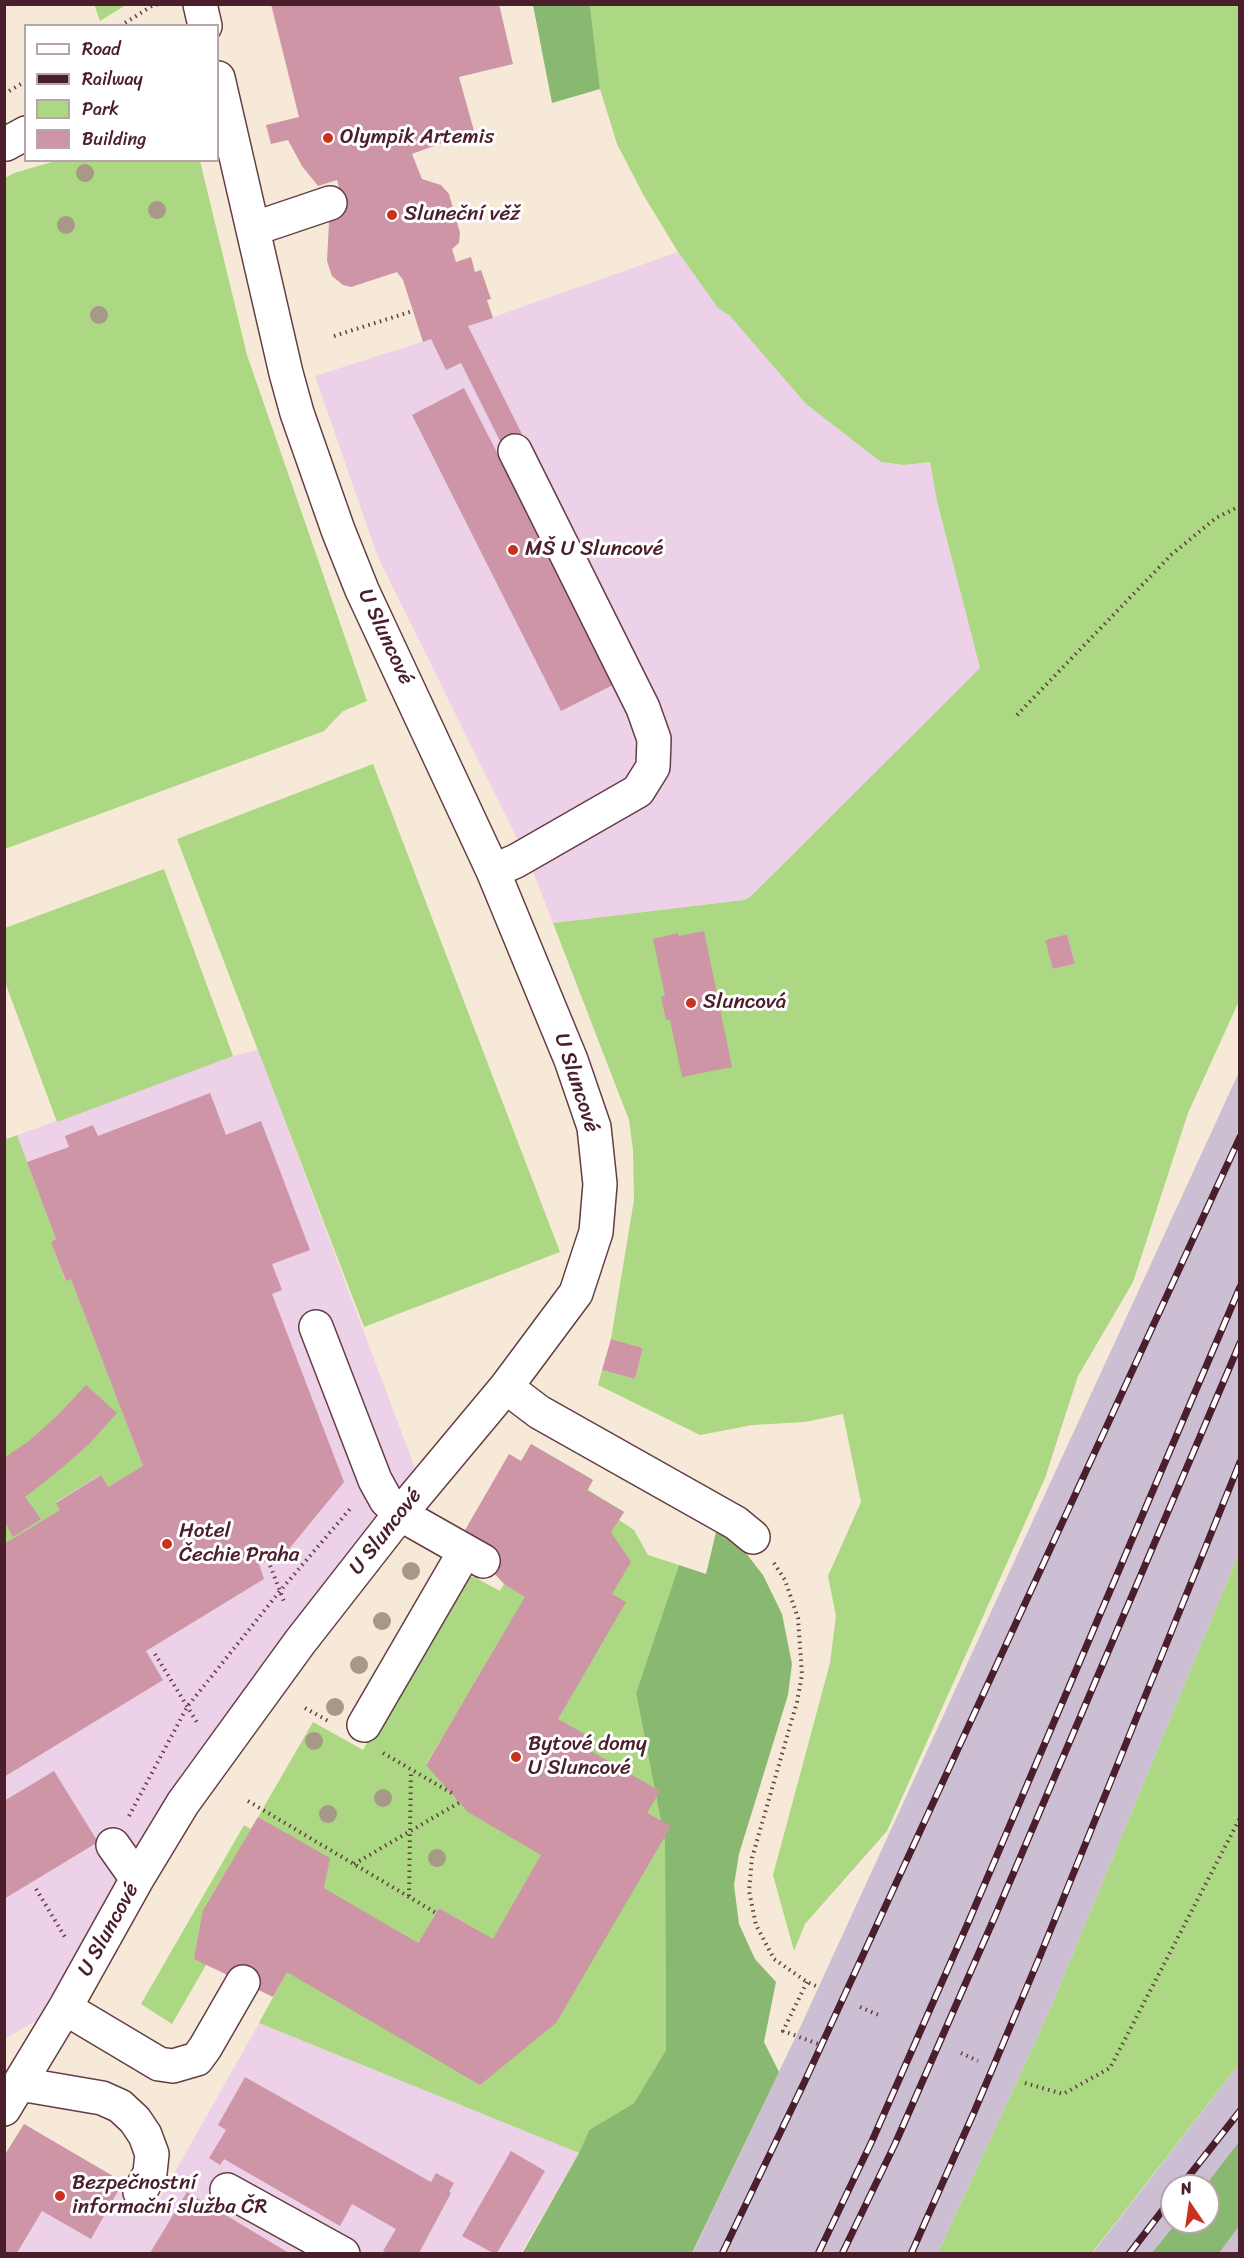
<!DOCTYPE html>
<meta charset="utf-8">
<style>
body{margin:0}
#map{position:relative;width:1244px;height:2258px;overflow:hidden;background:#f7e9d7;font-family:Sriracha,sans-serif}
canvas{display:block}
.frame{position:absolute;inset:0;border:6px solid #4a1f2b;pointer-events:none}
.legend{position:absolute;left:24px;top:24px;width:195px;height:138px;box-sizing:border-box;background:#fff;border:2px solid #b7a5aa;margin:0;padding:8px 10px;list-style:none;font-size:18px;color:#4a1f2b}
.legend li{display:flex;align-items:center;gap:12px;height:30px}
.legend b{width:30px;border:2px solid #b7a5aa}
.north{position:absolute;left:1160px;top:2174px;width:60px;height:60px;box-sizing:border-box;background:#fff;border:2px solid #b7a5aa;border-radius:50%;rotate:347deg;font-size:16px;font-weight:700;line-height:24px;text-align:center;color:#4a1f2b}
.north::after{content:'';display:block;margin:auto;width:21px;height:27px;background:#c8321e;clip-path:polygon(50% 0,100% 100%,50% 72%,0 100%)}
</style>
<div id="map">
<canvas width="1244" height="2258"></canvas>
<div class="frame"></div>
<ul class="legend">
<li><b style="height:8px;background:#fff"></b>Road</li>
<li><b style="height:8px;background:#4a1f2b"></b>Railway</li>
<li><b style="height:16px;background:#acd783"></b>Park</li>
<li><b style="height:16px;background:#cd95a6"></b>Building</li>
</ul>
<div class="north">N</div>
</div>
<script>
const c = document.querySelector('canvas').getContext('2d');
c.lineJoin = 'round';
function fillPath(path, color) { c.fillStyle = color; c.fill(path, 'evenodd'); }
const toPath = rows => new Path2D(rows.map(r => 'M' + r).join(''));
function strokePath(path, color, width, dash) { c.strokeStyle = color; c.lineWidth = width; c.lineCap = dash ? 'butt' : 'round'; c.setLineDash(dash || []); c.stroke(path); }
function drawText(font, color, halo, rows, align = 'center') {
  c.font = font + ' Sriracha,sans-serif'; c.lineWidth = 6; c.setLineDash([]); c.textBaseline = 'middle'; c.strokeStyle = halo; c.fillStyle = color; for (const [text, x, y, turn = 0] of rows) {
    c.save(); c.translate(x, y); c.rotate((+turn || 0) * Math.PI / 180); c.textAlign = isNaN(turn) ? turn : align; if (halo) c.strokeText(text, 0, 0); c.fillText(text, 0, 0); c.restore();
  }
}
fillPath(toPath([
 [678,252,718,308,730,316,806,404,881,462,904,465,930,462,937,501,980,668,750,897,744,900,553,923,531,867,377,555,315,376,431,339],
 [258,1050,415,1468,181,1774,37,2020,5,2039,5,1458,7,1139,233,1056],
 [259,2023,579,2153,521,2253,5,2254,5,2156,24,2124,158,2202]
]), '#edd1e9');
fillPath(toPath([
 [1239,1072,1239,1553,1049,2012,938,2253,692,2254,797,2034],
 [1239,2064,1239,2253,1092,2254,1212,2099],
 [1172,2186,1208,2186,1208,2222,1172,2222]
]), '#ccbfd4');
fillPath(toPath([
 [94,4,126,4,126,5,100,21],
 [590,5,1239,5,1239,1001,1188,1113,1133,1282,1078,1376,1045,1478,887,1831,805,1924,794,1951,773,1875,830,1663,836,1616,828,1576,861,1502,843,1414,805,1422,752,1425,700,1435,598,1385,602,1370,635,1379,643,1348,611,1339,634,1200,633,1150,629,1120,553,923,744,900,750,897,980,668,937,501,930,462,904,465,881,462,806,404,730,316,718,308,678,252,644,196,617,144,600,89],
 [1067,934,1075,964,1054,969,1045,940],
 [59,160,200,161,247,355,367,701,343,711,324,731,5,849,5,178,14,173],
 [373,764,560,1252,364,1327,177,839],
 [164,869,233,1056,57,1122,5,982,5,928],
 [4,1131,7,1139,17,1135,56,1239,51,1242,65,1280,71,1279,143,1466,108,1487,100,1475,56,1502,60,1510,5,1544],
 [531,1444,593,1480,588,1490,624,1512,619,1520,634,1530,648,1555,679,1565,636,1693,665,1842,666,2050,634,2103,589,2130,579,2153,259,2023,319,1913,329,1859,258,1817,313,1722,363,1750,462,1582,467,1577,474,1577,500,1591,504,1584,558,1616,523,1458],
 [477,1680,455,1795,426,1764],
 [439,1908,492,1939,418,1943],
 [1239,1553,1239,2064,1092,2253,938,2253,1049,2012],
 [244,1825,251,1829,203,1910,206,1965,172,2024,141,2004]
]), '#acd783');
fillPath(toPath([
 [533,5,590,5,600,89,552,103],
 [717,1528,742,1548,763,1575,782,1614,792,1664,788,1695,739,1854,734,1885,739,1924,755,1959,776,1982,764,2042,779,2072,692,2253,522,2254,579,2153,589,2130,634,2103,666,2050,665,1842,636,1693,679,1565,706,1574],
 [1239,2142,1239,2226,1219,2253,1152,2253,1177,2222,1208,2222,1208,2186,1205,2186]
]), '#89b871');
fillPath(toPath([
 [271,4,499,4,513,64,459,77,474,131,412,154,422,179,441,185,449,194,460,233,459,243,452,249,456,262,471,257,475,272,481,270,491,299,487,300,493,318,468,326,522,434,501,443,461,363,446,370,431,339,423,342,403,280,397,272,351,287,343,285,332,276,327,261,330,203,335,189,339,187,337,180,318,186,302,166,288,140,271,144,266,125,299,117],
 [464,388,615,684,561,711,412,415],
 [704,931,732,1067,682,1077,670,1020,666,1020,661,997,665,996,653,939,678,933,679,936],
 [1067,934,1075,964,1053,969,1045,940],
 [210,1093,226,1135,261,1121,310,1250,272,1264,282,1290,272,1294,344,1482,284,1555,259,1564,264,1579,146,1651,163,1680,4,1777,4,1544,60,1510,56,1503,101,1475,108,1487,143,1466,71,1279,66,1281,51,1242,56,1239,27,1162,69,1147,65,1136,93,1125,98,1136],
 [611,1339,643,1348,635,1379,602,1370],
 [86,1385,117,1413,88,1445,56,1473,25,1497,41,1519,13,1537,4,1520,4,1458,29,1441,59,1414],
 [531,1444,593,1480,587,1490,624,1512,611,1532,631,1562,612,1594,626,1602,558,1719,595,1740,589,1750,660,1791,647,1813,671,1826,556,2023,480,2085,287,1972,273,1997,194,1959,203,1910,258,1817,330,1858,324,1888,418,1943,439,1908,493,1939,541,1855,468,1812,426,1765,525,1597,504,1584,461,1537,509,1454,521,1461],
 [54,1771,98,1842,4,1899,4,1801],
 [245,2077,431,2182,436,2173,454,2183,449,2192,451,2193,419,2253,387,2253,383,2251,396,2229,352,2204,340,2226,224,2159,220,2165,209,2158,226,2130,218,2125],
 [24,2124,123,2182,91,2239,42,2211,17,2253,4,2253,4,2156],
 [511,2151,545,2171,497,2253,493,2253,462,2236],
 [187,2192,289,2253,150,2253]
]), '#cd95a6');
const minor = toPath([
 [200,4,205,26],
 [6,144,26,133],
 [253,229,330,203],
 [493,871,516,861,638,791,653,767,654,739,643,708,515,451],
 [316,1327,375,1480,386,1500,400,1514,483,1561],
 [506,1387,539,1412,736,1523,753,1537],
 [364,1725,465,1551],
 [113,1845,137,1879],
 [65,2008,159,2064,173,2066,197,2059,205,2048,243,1982],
 [20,2084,102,2098,120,2106,135,2120,145,2135,152,2154,150,2173,140,2192],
 [4,2109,65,2008,137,1879,183,1803,300,1642,400,1514,506,1387,576,1293,596,1232,600,1184,594,1127,571,1060,493,871,362,590,338,530,297,413,286,373,218,78],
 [227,2190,343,2254]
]);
strokePath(minor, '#643d45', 36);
strokePath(toPath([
 [4,8,10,4],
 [120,26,152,6,159,4],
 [4,94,26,81],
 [334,336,413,311],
 [1017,715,1171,555,1216,518,1240,506],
 [268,1560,285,1604],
 [774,1563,785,1580,798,1618,802,1675,797,1702,752,1858,749,1891,756,1925,774,1959,807,1982,816,1986],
 [155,1654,198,1724],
 [305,1708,330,1722],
 [383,1753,455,1795],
 [248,1801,436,1913],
 [129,1816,187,1707,280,1591,350,1509],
 [354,1864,460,1802],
 [36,1889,65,1937],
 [409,1896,411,1770],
 [807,1982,783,2031,821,2045],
 [860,2007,881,2016],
 [961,2053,978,2061],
 [1025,2083,1063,2094,1110,2068,1240,1818]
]), '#643d45', 4, [1.5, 4.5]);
strokePath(minor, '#fff', 33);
const rail = toPath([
 [1181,2186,1240,2111],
 [722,2254,804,2083,1240,1137],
 [818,2254,872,2141,968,1923,1240,1287],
 [842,2254,895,2144,996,1914,1240,1343],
 [911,2254,975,2110,1040,1956,1240,1462],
 [1129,2254,1172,2198]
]);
strokePath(rail, '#4a1f2b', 7);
strokePath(rail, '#fff', 4.5, [14]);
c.fillStyle = '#a89887';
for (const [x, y] of [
 [85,173],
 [157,210],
 [66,225],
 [99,315],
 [411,1571],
 [382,1621],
 [359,1665],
 [335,1707],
 [314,1741],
 [383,1798],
 [328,1814],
 [437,1858]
]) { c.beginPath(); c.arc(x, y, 9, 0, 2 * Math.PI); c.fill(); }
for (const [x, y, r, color] of [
 [328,138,6,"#c8321e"],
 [392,215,6,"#c8321e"],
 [513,550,6,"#c8321e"],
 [691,1003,6,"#c8321e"],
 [167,1544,6,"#c8321e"],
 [516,1757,6,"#c8321e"],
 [60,2196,6,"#c8321e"]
]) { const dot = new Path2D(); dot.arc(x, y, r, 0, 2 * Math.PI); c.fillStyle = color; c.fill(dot); strokePath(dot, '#fff', 2); }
drawText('21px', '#4a1f2b', '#fff', [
 ["Olympik Artemis",340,138],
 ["Sluneční věž",404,215],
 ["MŠ U Sluncové",525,550],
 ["Sluncová",703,1003],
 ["Hotel",179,1532],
 ["Čechie Praha",179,1556],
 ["Bytové domy",528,1745],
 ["U Sluncové",528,1769],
 ["Bezpečnostní",72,2184],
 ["informační služba ČR",72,2208]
], 'left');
drawText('21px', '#4a1f2b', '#fff', [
 ["U Sluncové",385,637,65],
 ["U Sluncové",576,1083,72],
 ["U Sluncové",386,1532,-52],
 ["U Sluncové",109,1930,-61]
]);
</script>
